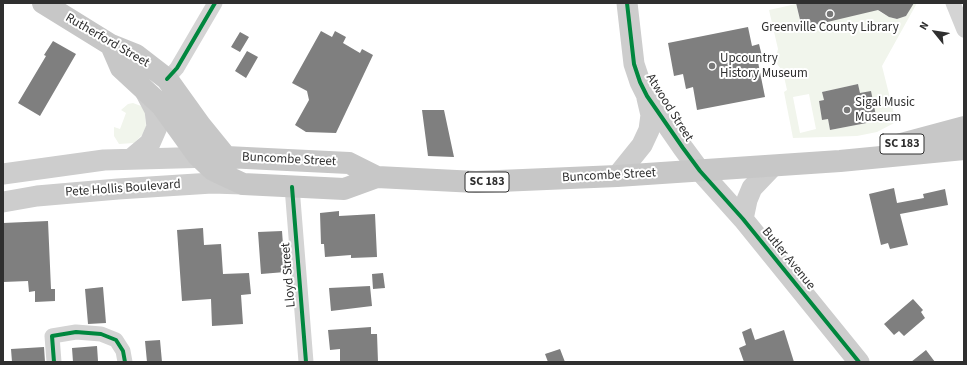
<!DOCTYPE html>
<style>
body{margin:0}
#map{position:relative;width:967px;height:365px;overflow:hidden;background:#fff;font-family:"Source Sans 3",sans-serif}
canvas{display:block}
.frame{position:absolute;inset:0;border:4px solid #2f2f2f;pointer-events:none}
.north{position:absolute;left:915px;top:12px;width:40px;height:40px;-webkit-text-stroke:3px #fff;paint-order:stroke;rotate:300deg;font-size:11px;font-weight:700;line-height:16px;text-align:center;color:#2f2f2f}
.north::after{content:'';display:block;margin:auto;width:14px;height:18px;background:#2f2f2f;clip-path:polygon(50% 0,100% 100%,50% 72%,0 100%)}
</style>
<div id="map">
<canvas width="967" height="365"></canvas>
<div class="frame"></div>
<div class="north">N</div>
</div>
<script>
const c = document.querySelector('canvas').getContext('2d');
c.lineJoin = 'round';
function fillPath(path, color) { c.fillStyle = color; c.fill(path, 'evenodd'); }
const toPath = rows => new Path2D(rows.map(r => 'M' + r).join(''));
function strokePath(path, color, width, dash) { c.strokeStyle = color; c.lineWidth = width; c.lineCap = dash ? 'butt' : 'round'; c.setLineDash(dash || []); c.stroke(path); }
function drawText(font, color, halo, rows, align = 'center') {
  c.font = font + ' "Source Sans 3",sans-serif'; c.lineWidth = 4; c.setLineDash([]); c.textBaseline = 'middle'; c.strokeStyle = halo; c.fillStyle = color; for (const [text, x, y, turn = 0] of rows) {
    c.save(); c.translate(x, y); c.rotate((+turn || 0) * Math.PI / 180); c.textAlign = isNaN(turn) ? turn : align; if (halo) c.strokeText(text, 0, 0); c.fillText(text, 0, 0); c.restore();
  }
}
fillPath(toPath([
 [913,3,917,3,882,66,896,122,877,132,857,136,793,138,784,92,787,90,783,72,775,61,778,49,769,10,796,4,802,28,874,4,880,12,889,17,897,19,906,16],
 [858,84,860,93,877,121,830,130,828,119,822,120,819,101,824,100,823,92],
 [809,94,816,129,800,133,793,97],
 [133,103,141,106,145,111,146,127,142,135,134,143,119,144,114,136,114,127,120,129,126,113,121,110,128,104]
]), '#f1f5ec');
fillPath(toPath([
 [796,3,914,3,906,16,897,19,889,17,878,10,802,28],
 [748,27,752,46,759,44,762,56,757,57,765,97,697,110,693,87,686,89,683,74,674,76,668,43],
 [321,31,332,37,335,31,346,37,343,43,360,53,362,49,373,55,336,133,306,132,295,125,309,100,307,91,292,83],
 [240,32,249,37,240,52,231,47],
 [53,41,76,54,40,116,18,103,46,56,44,55],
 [247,51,258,57,246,78,235,71],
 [858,84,860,93,871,91,877,121,830,130,828,119,822,120,819,101,824,100,822,92],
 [422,110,444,110,454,157,428,156],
 [894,188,897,203,924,198,923,194,945,189,948,205,900,214,908,245,890,249,888,243,881,245,869,194],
 [339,211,339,216,375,214,377,257,351,258,351,255,325,257,324,244,321,244,320,213],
 [48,221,51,289,55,289,55,301,35,302,35,291,29,292,28,281,3,282,3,223],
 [203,228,204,245,221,244,223,274,249,273,251,294,241,295,243,324,212,326,211,299,182,301,177,230],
 [282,231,285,272,261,274,258,232],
 [383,273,385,288,373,289,372,274],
 [370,286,372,306,331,311,329,288],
 [103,287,106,323,88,324,85,289],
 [913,299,923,310,921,312,925,318,904,336,899,331,894,335,884,324],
 [371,327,371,334,377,334,378,362,340,362,340,349,330,350,328,330],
 [751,328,755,340,784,330,794,362,744,362,739,348,746,345,742,332],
 [160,340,162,362,147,362,145,341],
 [97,346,98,361,73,362,72,348],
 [44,347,45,362,12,362,11,349],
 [560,349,565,362,548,362,545,354],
 [926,350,935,362,911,362]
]), '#7f7f7f');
strokePath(toPath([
 [953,3,964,30],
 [167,79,177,68,215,3],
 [292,187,306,362],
 [54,362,52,336,76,332,101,334,116,340,123,351,125,362]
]), '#d4d4d4', 15);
strokePath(toPath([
 [627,3,634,64,640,82,647,96,683,148,700,171,743,219,859,362],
 [131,159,150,143,157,127,155,110,145,91],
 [3,174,104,160,213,157],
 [617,176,642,145,649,130,651,115,647,98],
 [3,202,37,196,118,189,212,183,243,184],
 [743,219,747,200,752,188,773,166]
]), '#cdcdcd', 21);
strokePath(toPath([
 [43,3,111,45,136,55,167,79,200,125,226,157,349,163,377,177],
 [111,45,121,68,162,106,198,156,213,170,243,184,344,189,377,177,476,182,617,176,840,161,964,149],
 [897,145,964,127]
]), '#c7c7c7', 22);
strokePath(toPath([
 [627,3,634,64,640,82,647,96,683,148,700,171,743,219,859,362],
 [167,79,177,68,215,3],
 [292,187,306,362],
 [54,362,52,336,76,332,101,334,116,340,123,351,125,362]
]), '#00873e', 4);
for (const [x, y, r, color] of [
 [830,14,4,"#787878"],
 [712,66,4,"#787878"],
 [847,110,4,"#787878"]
]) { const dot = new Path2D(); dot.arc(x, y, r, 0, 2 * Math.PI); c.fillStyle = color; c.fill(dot); strokePath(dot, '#fff', 1.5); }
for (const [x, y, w] of [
 [902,144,44],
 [487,182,44]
]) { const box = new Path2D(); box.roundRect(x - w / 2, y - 10, w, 20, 3); c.fillStyle = '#fff'; c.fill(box); strokePath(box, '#2f2f2f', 1); }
drawText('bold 12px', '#2f2f2f', null, [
 ["SC 183",902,144],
 ["SC 183",487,182]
]);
drawText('13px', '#2f2f2f', '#fff', [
 ["Greenville County Library",830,28,"center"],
 ["Upcountry",720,59],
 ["History Museum",720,74],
 ["Sigal Music",855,103],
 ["Museum",855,118]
], 'left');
drawText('13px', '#2f2f2f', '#fff', [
 ["Rutherford Street",107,41,30],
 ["Atwood Street",669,108,58],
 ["Buncombe Street",289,160,3],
 ["Buncombe Street",609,176,-3],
 ["Pete Hollis Boulevard",123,189,-4],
 ["Butler Avenue",788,259,51],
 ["Lloyd Street",289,275,-95]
]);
</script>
